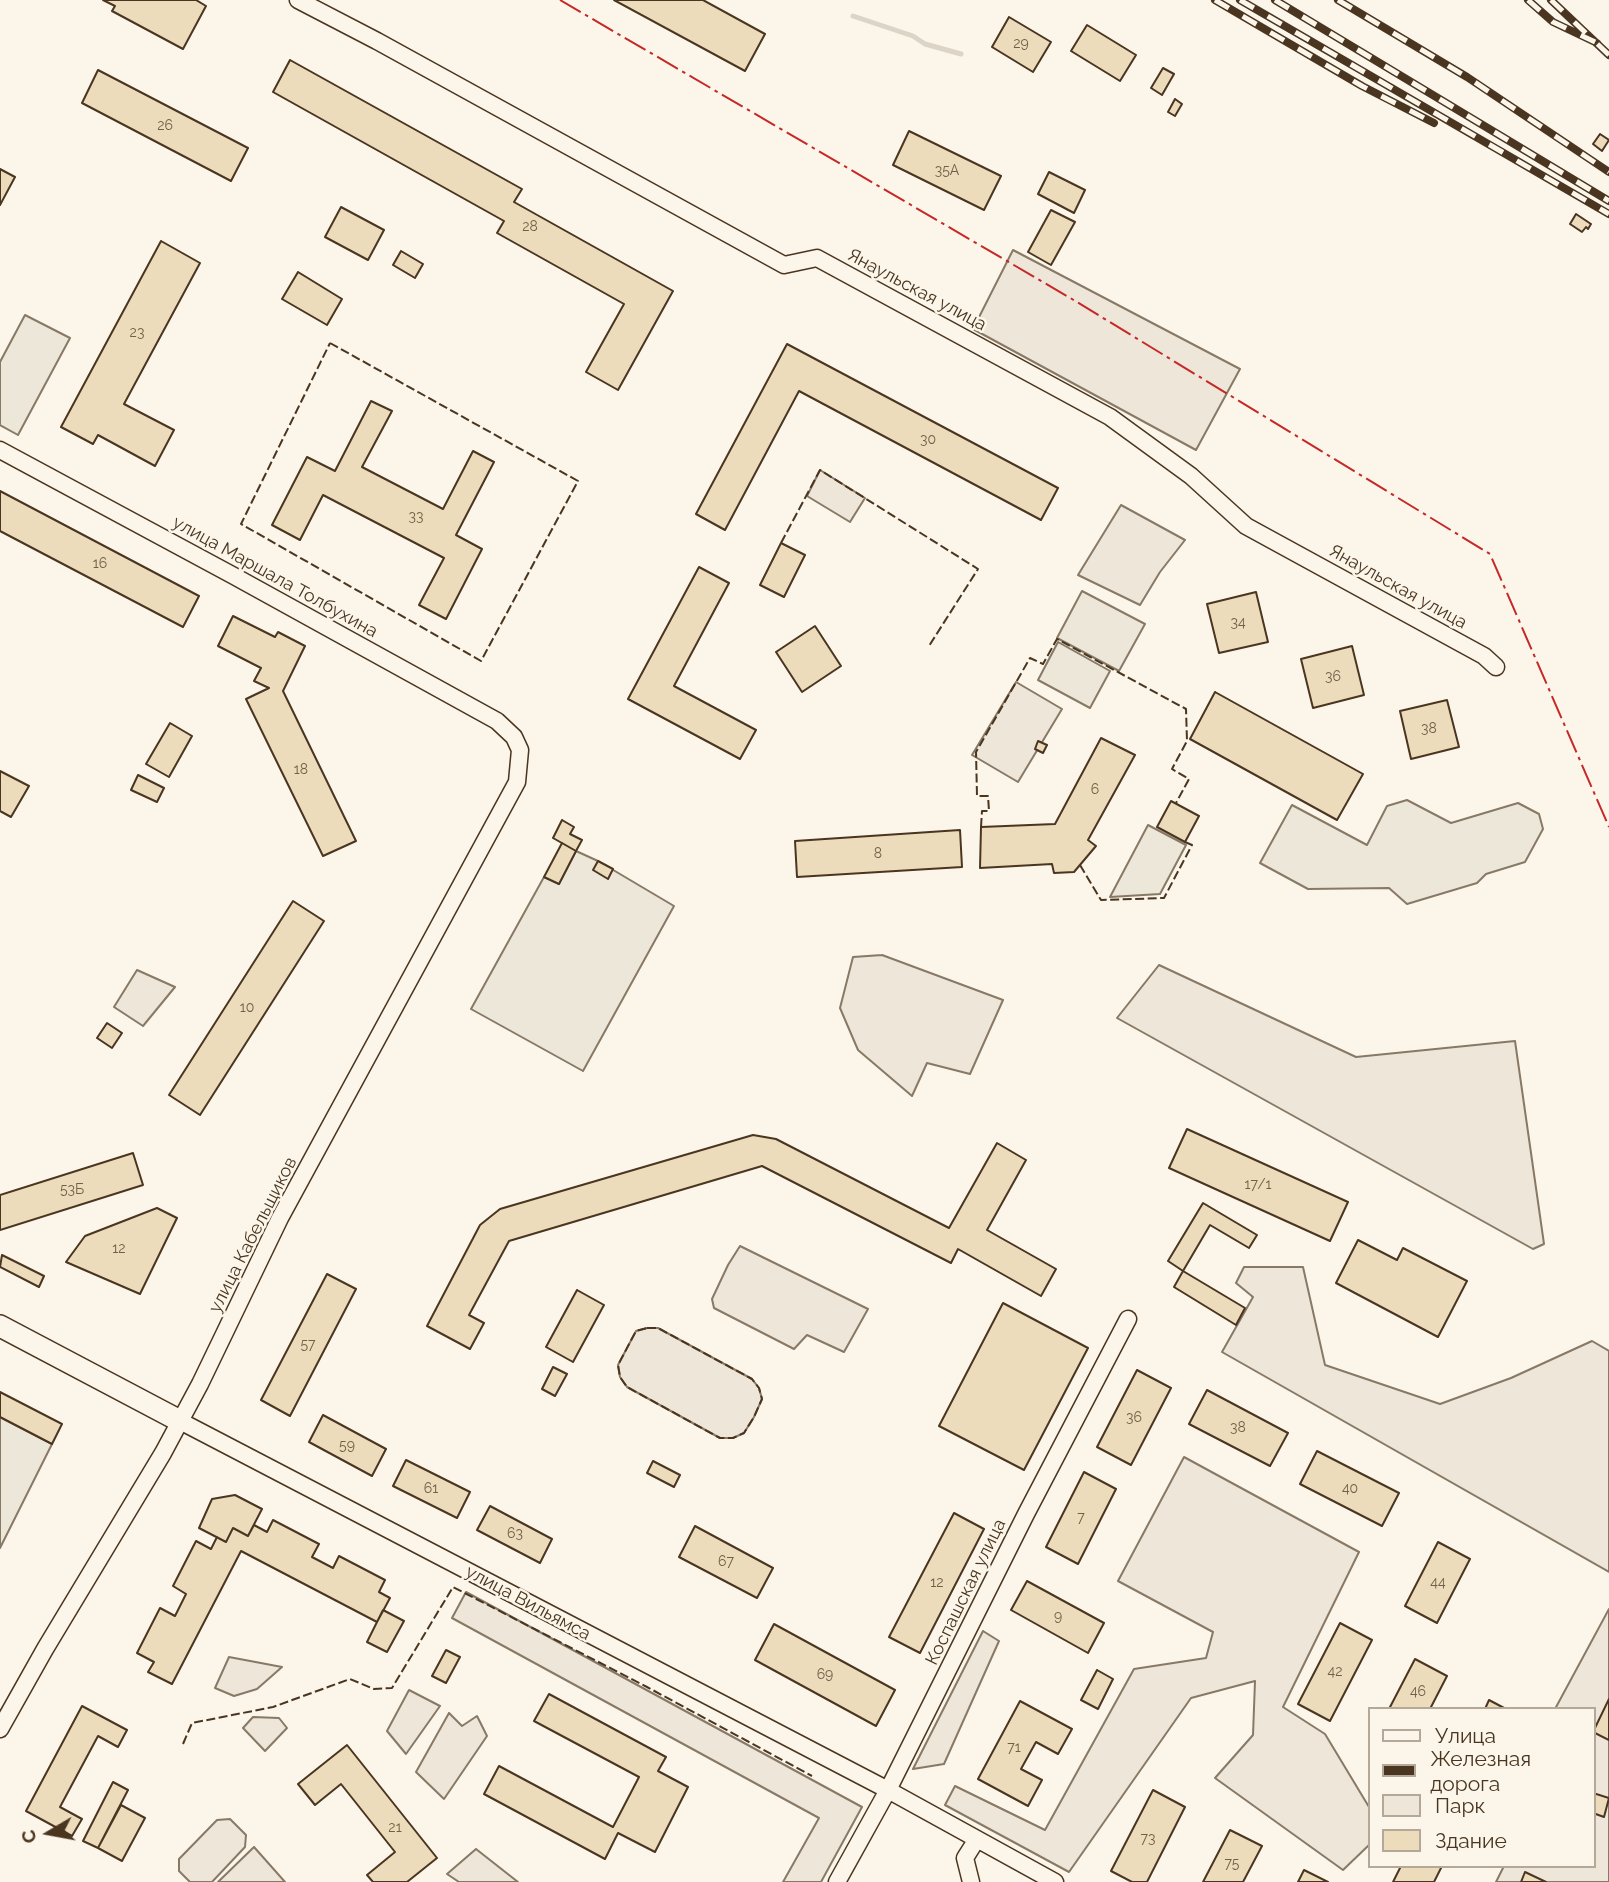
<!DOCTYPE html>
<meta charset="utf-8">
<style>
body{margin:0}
#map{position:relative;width:1609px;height:1882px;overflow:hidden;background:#fbf6e9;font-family:Raleway,sans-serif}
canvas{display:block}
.legend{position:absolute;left:1368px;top:1707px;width:228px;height:161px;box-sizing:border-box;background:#fbf6e9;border:2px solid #b4a999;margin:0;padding:9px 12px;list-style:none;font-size:21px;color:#4a3520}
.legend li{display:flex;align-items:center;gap:14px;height:35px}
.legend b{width:35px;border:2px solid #b4a999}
.north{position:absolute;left:14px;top:1798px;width:70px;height:70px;-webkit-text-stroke:5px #fbf6e9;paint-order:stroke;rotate:260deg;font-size:19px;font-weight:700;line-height:28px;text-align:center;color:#4a3520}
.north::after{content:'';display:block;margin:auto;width:24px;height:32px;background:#4a3520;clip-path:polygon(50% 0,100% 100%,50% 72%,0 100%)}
</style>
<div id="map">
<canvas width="1609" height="1882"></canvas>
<ul class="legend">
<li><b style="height:9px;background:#fbf6e9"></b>Улица</li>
<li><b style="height:9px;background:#4a3520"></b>Железная дорога</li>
<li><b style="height:19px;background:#ede6d9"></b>Парк</li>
<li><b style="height:19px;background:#ecdcbc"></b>Здание</li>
</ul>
<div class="north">С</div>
</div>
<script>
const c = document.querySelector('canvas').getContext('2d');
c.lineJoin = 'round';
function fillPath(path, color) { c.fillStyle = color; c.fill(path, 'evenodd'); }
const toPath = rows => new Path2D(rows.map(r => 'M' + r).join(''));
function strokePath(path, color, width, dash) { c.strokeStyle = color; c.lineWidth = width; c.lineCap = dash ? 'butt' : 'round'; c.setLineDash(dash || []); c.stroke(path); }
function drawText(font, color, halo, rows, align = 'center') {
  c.font = font + ' Raleway,sans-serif'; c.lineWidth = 5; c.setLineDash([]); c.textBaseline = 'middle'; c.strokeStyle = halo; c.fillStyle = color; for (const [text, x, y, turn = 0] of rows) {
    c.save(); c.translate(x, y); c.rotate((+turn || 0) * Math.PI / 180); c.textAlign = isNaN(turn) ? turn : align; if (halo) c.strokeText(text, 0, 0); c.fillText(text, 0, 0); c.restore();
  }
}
const green = toPath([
 [1013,250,1240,369,1196,450,973,329,1013,250],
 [820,470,865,498,850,522,807,496,820,470],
 [1121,505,1185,540,1160,572,1140,605,1078,575,1121,505],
 [1016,682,1062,709,1018,782,972,755,1016,682],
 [882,955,1003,1000,970,1074,927,1063,912,1096,858,1050,840,1008,853,957,882,955],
 [1159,965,1356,1057,1515,1041,1544,1244,1533,1249,1117,1018,1159,965],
 [137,970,175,987,143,1026,114,1007,137,970],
 [740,1246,868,1309,844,1352,807,1335,794,1349,714,1308,712,1299,728,1265,740,1246],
 [1244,1267,1303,1267,1325,1365,1440,1404,1511,1378,1592,1341,1609,1351,1609,1572,1222,1352,1253,1297,1236,1283,1244,1267],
 [647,1328,658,1328,752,1379,759,1388,762,1399,754,1417,744,1433,733,1438,720,1438,627,1387,620,1377,618,1365,636,1331,647,1328],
 [1184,1457,1359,1552,1283,1707,1325,1734,1369,1807,1369,1845,1343,1870,1215,1778,1253,1735,1255,1681,1191,1698,1069,1872,945,1805,955,1786,1045,1830,1134,1669,1206,1658,1213,1632,1118,1581,1184,1457],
 [466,1592,862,1807,821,1882,783,1882,819,1818,452,1618,466,1592],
 [1609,1609,1609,1882,1496,1882,1504,1866,1593,1866,1593,1709,1555,1709,1609,1609],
 [983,1631,999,1641,944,1764,913,1769,983,1631],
 [229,1657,282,1667,257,1689,234,1696,215,1688,229,1657],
 [409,1690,440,1706,406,1754,387,1731,409,1690],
 [449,1713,462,1726,477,1716,487,1736,444,1799,416,1772,449,1713],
 [253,1717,279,1718,287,1728,265,1751,243,1728,253,1717],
 [230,1819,246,1835,245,1847,212,1882,190,1882,179,1871,179,1859,217,1820,230,1819],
 [254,1847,285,1882,218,1882,254,1847],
 [476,1849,518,1882,459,1882,447,1874,476,1849]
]);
fillPath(green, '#ede6d9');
strokePath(green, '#887966', 2);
const parking = toPath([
 [25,315,70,338,18,435,0,425,0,362,25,315],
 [1082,591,1145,624,1119,671,1057,638,1082,591],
 [1058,642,1110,671,1090,708,1038,680,1058,642],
 [1407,800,1451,823,1518,803,1539,814,1543,829,1525,862,1486,874,1477,883,1407,904,1389,888,1308,889,1260,863,1292,805,1367,845,1387,806,1407,800],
 [1148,825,1186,845,1160,894,1110,897,1148,825],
 [576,851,598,861,674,906,583,1071,471,1009,544,877,559,884,576,851],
 [0,1417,52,1444,0,1548,0,1417]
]);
fillPath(parking, '#ede7d9');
strokePath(parking, '#887966', 2);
strokePath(toPath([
 [853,16,913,36,925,44,961,54]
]), '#dcd4c6', 5);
const building = toPath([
 [103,0,196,0,206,6,183,49,112,11,115,6,103,0],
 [614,0,703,0,765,34,745,71,614,0],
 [1009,17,1051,42,1033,72,992,47,1009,17],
 [1087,25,1136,55,1120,81,1071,51,1087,25],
 [290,60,522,189,514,202,673,291,618,390,586,372,624,304,497,233,504,221,273,92,290,60],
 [1163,68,1174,74,1162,95,1151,88,1163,68],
 [98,70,248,148,231,181,82,103,98,70],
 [1175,99,1182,104,1175,116,1168,112,1175,99],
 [909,131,1001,176,984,210,893,165,909,131],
 [1600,134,1609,140,1602,151,1593,144,1600,134],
 [0,169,15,177,0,205,0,169],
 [1049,172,1085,190,1074,213,1038,194,1049,172],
 [341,207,384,230,368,260,325,237,341,207],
 [1051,210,1075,222,1051,265,1028,252,1051,210],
 [1576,214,1591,224,1588,229,1586,227,1582,232,1570,224,1576,214],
 [161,241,200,263,124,404,174,430,155,466,98,435,93,444,61,427,161,241],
 [401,251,423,264,415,278,393,265,401,251],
 [298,272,342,299,327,325,282,299,298,272],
 [787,344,1058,488,1041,520,799,391,725,530,696,514,787,344],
 [371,401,392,411,362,467,443,509,473,451,494,462,456,535,482,549,446,619,419,605,444,558,323,495,300,540,272,525,307,457,335,471,371,401],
 [0,491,199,596,183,627,0,531,0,491],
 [781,543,805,555,784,597,760,585,781,543],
 [699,567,729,583,674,686,756,730,740,759,628,699,699,567],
 [1256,592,1268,642,1219,653,1207,604,1256,592],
 [233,616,275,637,278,632,305,646,283,691,356,841,323,856,246,699,269,688,254,681,261,668,218,646,233,616],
 [815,626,841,666,802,692,776,652,815,626],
 [1352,646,1364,695,1313,708,1301,659,1352,646],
 [1215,692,1363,774,1337,820,1190,739,1215,692],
 [1447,700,1459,747,1411,759,1400,711,1447,700],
 [170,723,192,736,169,777,146,764,170,723],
 [1101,738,1135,755,1088,840,1096,846,1074,872,1054,873,1052,864,980,868,981,827,1055,824,1101,738],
 [1038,741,1047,745,1043,753,1035,749,1038,741],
 [0,771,29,786,11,817,0,811,0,771],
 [138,775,164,788,157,802,131,790,138,775],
 [1171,801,1199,816,1185,842,1157,827,1171,801],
 [562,820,574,827,570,834,582,840,576,851,553,838,562,820],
 [960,830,962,867,797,877,795,841,960,830],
 [562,843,576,851,559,884,544,877,562,843],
 [598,861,613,869,608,879,593,870,598,861],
 [293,901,324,921,200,1115,169,1095,293,901],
 [107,1023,122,1033,112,1048,97,1038,107,1023],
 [1187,1129,1348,1202,1330,1241,1169,1168,1187,1129],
 [753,1135,776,1139,949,1228,997,1143,1026,1160,987,1230,1056,1269,1041,1296,958,1249,951,1263,762,1166,509,1241,469,1315,484,1323,470,1349,427,1326,480,1225,500,1209,753,1135],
 [133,1153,143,1185,0,1230,0,1195,133,1153],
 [1203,1203,1257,1235,1249,1248,1210,1225,1183,1271,1168,1261,1203,1203],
 [157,1208,177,1218,140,1294,66,1262,85,1236,157,1208],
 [1358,1240,1397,1260,1403,1248,1467,1281,1438,1337,1336,1283,1358,1240],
 [2,1255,44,1276,39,1287,0,1267,2,1255],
 [1183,1271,1245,1308,1236,1325,1174,1287,1183,1271],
 [327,1274,356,1289,290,1416,261,1400,327,1274],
 [577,1290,604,1305,573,1362,546,1347,577,1290],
 [1003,1303,1088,1348,1024,1470,939,1426,1003,1303],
 [553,1367,567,1374,555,1396,542,1389,553,1367],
 [1137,1370,1171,1388,1131,1465,1097,1447,1137,1370],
 [1207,1390,1288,1433,1270,1466,1189,1424,1207,1390],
 [0,1392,62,1424,52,1444,0,1417,0,1392],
 [323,1415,386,1449,372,1476,309,1442,323,1415],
 [1317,1451,1399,1493,1382,1526,1300,1484,1317,1451],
 [406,1460,470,1492,457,1518,393,1486,406,1460],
 [653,1461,680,1475,674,1487,647,1473,653,1461],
 [1084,1472,1116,1489,1078,1564,1046,1547,1084,1472],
 [235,1495,262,1509,248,1536,233,1528,226,1542,199,1528,212,1499,235,1495],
 [490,1506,552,1539,540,1563,477,1530,490,1506],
 [954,1513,984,1529,920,1653,889,1637,954,1513],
 [273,1520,319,1544,312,1557,333,1568,339,1556,385,1580,379,1592,390,1598,377,1622,241,1551,172,1684,148,1672,154,1662,137,1653,160,1608,175,1616,186,1594,173,1586,196,1541,211,1549,217,1537,226,1542,233,1528,248,1536,254,1525,267,1532,273,1520],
 [695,1526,773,1568,757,1598,679,1557,695,1526],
 [1438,1542,1470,1559,1437,1623,1405,1606,1438,1542],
 [1027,1581,1104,1623,1088,1653,1011,1610,1027,1581],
 [383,1610,404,1621,387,1652,367,1642,383,1610],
 [1340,1623,1372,1640,1330,1721,1298,1704,1340,1623],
 [774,1624,895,1690,876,1726,755,1660,774,1624],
 [446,1650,460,1657,446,1683,432,1676,446,1650],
 [1415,1659,1447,1676,1430,1709,1389,1709,1415,1659],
 [1097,1670,1113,1679,1098,1709,1081,1700,1097,1670],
 [549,1694,666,1757,658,1771,688,1787,655,1852,618,1833,605,1859,484,1794,499,1766,613,1827,639,1777,534,1721,549,1694],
 [1609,1699,1609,1740,1593,1732,1609,1699],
 [1489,1700,1506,1709,1485,1709,1489,1700],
 [1020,1701,1072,1729,1058,1754,1036,1742,1021,1769,1042,1780,1028,1806,978,1779,1020,1701],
 [82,1706,127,1730,118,1747,98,1736,60,1807,82,1819,72,1836,26,1811,82,1706],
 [347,1745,437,1858,407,1882,373,1882,367,1875,395,1852,341,1784,315,1805,298,1784,347,1745],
 [113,1782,128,1790,98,1848,83,1841,113,1782],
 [1153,1790,1185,1807,1147,1882,1132,1882,1111,1871,1153,1790],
 [1593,1793,1609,1798,1604,1817,1593,1813,1593,1793],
 [121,1805,145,1818,122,1861,98,1848,121,1805],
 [1230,1830,1262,1846,1243,1882,1203,1882,1230,1830],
 [1401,1866,1442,1866,1434,1882,1393,1882,1401,1866],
 [1304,1870,1328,1882,1298,1882,1304,1870],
 [1525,1872,1546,1882,1521,1882,1525,1872]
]);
fillPath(building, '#ecdcbc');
strokePath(building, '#4a3520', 2);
const street = toPath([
 [298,0,377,41,784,265,817,258,1110,417,1191,476,1246,526,1484,656,1496,667],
 [0,450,234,576,497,721,514,737,520,750,517,782,280,1218,200,1384,163,1453,45,1649,0,1729],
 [180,1421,888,1790,1055,1882],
 [837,1882,888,1790,1026,1514,1128,1319],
 [971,1882,965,1858,977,1839]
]);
const secondary = toPath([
 [0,1326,180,1421]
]);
strokePath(street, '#4a3520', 19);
strokePath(secondary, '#4a3520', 24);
strokePath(street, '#fbf6e9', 16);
strokePath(secondary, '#fbf6e9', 21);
const rail = toPath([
 [1215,0,1362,86,1434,123],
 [1240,0,1609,214],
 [1275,0,1609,201],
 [1338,0,1467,77,1609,172],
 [1528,0,1553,22,1597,43],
 [1551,0,1609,55]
]);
strokePath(rail, '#4a3520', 8);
strokePath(rail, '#fbf6e9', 5, [16]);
strokePath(toPath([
 [330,343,578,481,481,661,241,524,330,343],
 [781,543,820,470,978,569,929,646],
 [981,827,982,811,989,811,988,796,977,796,976,752,1030,658,1043,664,1057,639,1186,709,1187,741,1172,769,1189,779,1176,803],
 [1080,865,1101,900,1164,898,1192,845,1185,842],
 [647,1328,658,1328,752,1379,759,1388,762,1399,754,1417,744,1433,733,1438,720,1438,627,1387,620,1377,618,1365,636,1331,647,1328],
 [183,1744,192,1723,273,1707,350,1679,374,1689,392,1688,453,1587,647,1687,812,1776]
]), '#4a3520', 2, [9, 3.5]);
strokePath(toPath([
 [560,0,1072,299,1490,554,1609,827]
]), '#c62828', 2, [24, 5, 3.5, 5]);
drawText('14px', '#725f47', null, [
 ["29",1021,44],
 ["26",165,126],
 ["35А",947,171],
 ["28",530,227],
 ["23",137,333],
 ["30",928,440],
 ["33",416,517],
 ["16",100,564],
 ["34",1238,623],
 ["36",1333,677],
 ["38",1429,729],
 ["18",301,770],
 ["6",1095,790],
 ["8",878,854],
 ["10",247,1008],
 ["17/1",1258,1185],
 ["53Б",72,1190],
 ["12",119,1249],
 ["57",308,1345],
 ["36",1134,1418],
 ["38",1238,1428],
 ["59",347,1446],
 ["61",431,1489],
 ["40",1350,1489],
 ["7",1081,1518],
 ["63",515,1534],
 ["67",726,1562],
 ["12",937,1583],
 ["44",1438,1583],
 ["9",1058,1617],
 ["42",1335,1672],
 ["69",825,1675],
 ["46",1418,1692],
 ["71",1014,1748],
 ["21",395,1828],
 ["73",1148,1839],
 ["75",1232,1864]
]);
drawText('18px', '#4a3520', '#fbf6e9', [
 ["Янаульская улица",917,290,28],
 ["улица Маршала Толбухина",275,577,29],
 ["Янаульская улица",1398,587,29],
 ["улица Кабельщиков",253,1235,-63],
 ["Коспашская улица",966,1592,-64],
 ["улица Вильямса",528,1603,28]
]);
</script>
